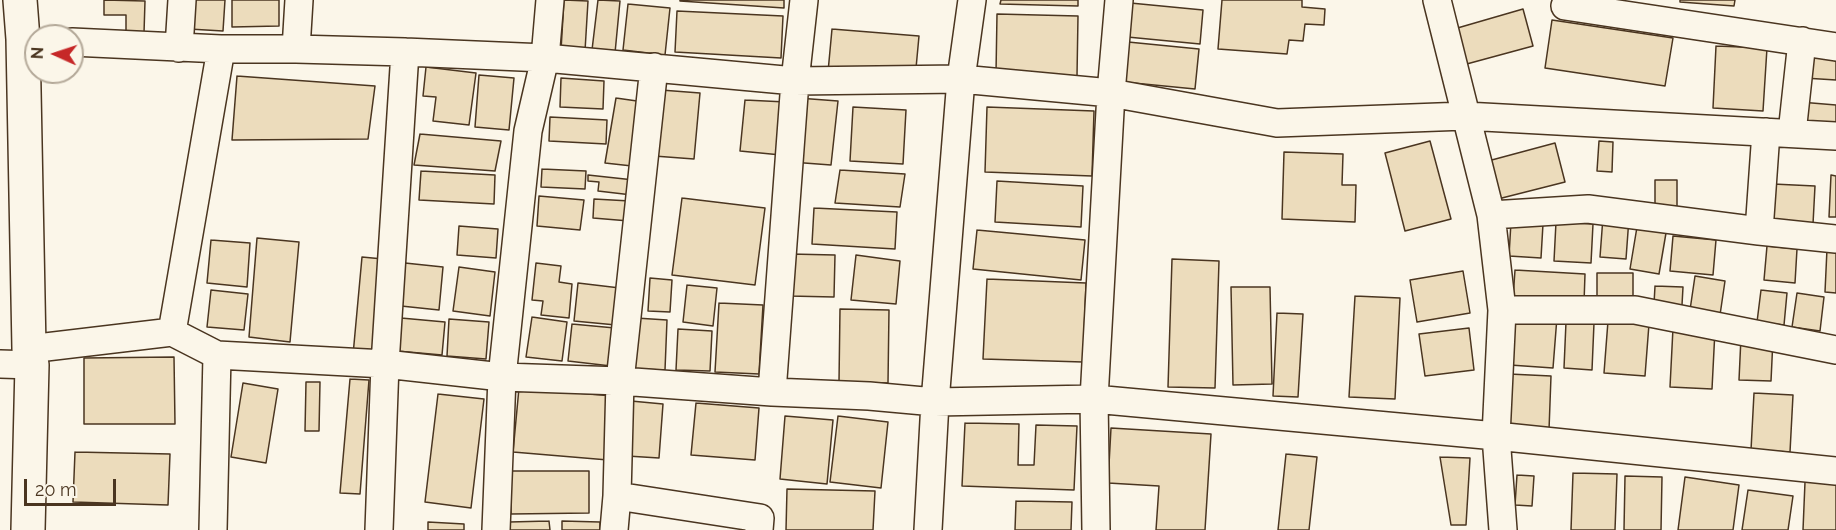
<!DOCTYPE html>
<style>
body{margin:0}
#map{position:relative;width:1836px;height:530px;overflow:hidden;background:#fbf6e9;font-family:Raleway,sans-serif}
canvas{display:block}
.north{position:absolute;left:24px;top:24px;width:60px;height:60px;box-sizing:border-box;background:#fbf6e9;border:2px solid #b4a999;border-radius:50%;rotate:273deg;font-size:16px;font-weight:700;line-height:24px;text-align:center;color:#4a3520}
.north::after{content:'';display:block;margin:auto;width:21px;height:27px;background:#c62828;clip-path:polygon(50% 0,100% 100%,50% 72%,0 100%)}
.scale{position:absolute;left:24px;top:479px;width:92px;height:27px;box-sizing:border-box;border:3px solid #4a3520;border-top:0;padding-left:8px;font-size:18px;line-height:21px;white-space:nowrap;color:#4a3520;-webkit-text-stroke:4px #fbf6e9;paint-order:stroke}
</style>
<div id="map">
<canvas width="1836" height="530"></canvas>
<div class="north">N</div>
<div class="scale">20 m</div>
</div>
<script>
const c = document.querySelector('canvas').getContext('2d');
c.lineJoin = 'round';
function fillPath(path, color) { c.fillStyle = color; c.fill(path, 'evenodd'); }
const toPath = rows => new Path2D(rows.map(r => 'M' + r).join(''));
function strokePath(path, color, width, dash) { c.strokeStyle = color; c.lineWidth = width; c.lineCap = dash ? 'butt' : 'round'; c.setLineDash(dash || []); c.stroke(path); }
const building = toPath([
 [104,0,145,1,144,33,126,32,126,15,104,15,104,0],
 [191,0,225,0,223,31,189,29,191,0],
 [232,0,279,0,279,26,232,27,232,0],
 [564,0,588,1,585,51,561,50,564,0],
 [598,0,620,1,615,53,592,50,598,0],
 [680,0,784,0,784,8,680,1,680,0],
 [1001,0,1078,0,1078,6,1000,4,1001,0],
 [1222,0,1302,0,1302,7,1325,9,1324,25,1305,24,1303,41,1289,40,1287,54,1218,49,1222,0],
 [1680,0,1735,0,1734,6,1680,2,1680,0],
 [1120,2,1203,10,1200,44,1117,36,1120,2],
 [628,4,670,8,665,55,623,50,628,4],
 [1523,9,1533,46,1463,65,1454,29,1523,9],
 [677,11,783,16,781,58,675,52,677,11],
 [997,14,1078,16,1077,76,996,73,997,14],
 [1552,20,1673,38,1665,86,1545,68,1552,20],
 [832,29,919,36,915,79,828,72,832,29],
 [1118,41,1199,49,1195,89,1113,81,1118,41],
 [1716,46,1767,48,1763,111,1713,108,1716,46],
 [1806,55,1836,56,1836,80,1804,78,1806,55],
 [426,67,476,73,469,125,433,121,436,97,423,96,426,67],
 [479,75,514,78,509,130,475,127,479,75],
 [237,76,375,86,368,139,232,140,237,76],
 [561,78,604,81,603,109,560,107,561,78],
 [661,90,700,93,694,159,654,156,661,90],
 [616,98,644,102,632,166,605,163,616,98],
 [798,98,838,101,831,165,791,162,798,98],
 [745,100,786,102,781,155,740,151,745,100],
 [1800,102,1836,105,1836,134,1797,131,1800,102],
 [853,107,906,110,903,164,850,161,853,107],
 [987,107,1094,111,1092,176,985,172,987,107],
 [550,117,607,120,606,144,549,141,550,117],
 [420,134,501,141,495,171,414,165,420,134],
 [1430,141,1451,219,1405,231,1385,153,1430,141],
 [1599,141,1613,142,1612,172,1597,171,1599,141],
 [1555,143,1565,182,1498,199,1488,161,1555,143],
 [1284,152,1343,154,1342,185,1356,185,1355,222,1282,219,1284,152],
 [542,169,586,171,585,189,541,187,542,169],
 [840,170,905,174,900,207,835,203,840,170],
 [421,171,495,175,494,204,419,200,421,171],
 [588,175,634,180,632,195,598,191,599,182,588,181,588,175],
 [1831,175,1836,176,1836,217,1829,217,1831,175],
 [1655,180,1677,180,1677,212,1655,212,1655,180],
 [997,181,1083,186,1081,227,995,222,997,181],
 [1773,184,1815,186,1813,224,1771,222,1773,184],
 [539,196,584,200,580,230,537,226,539,196],
 [682,198,765,208,755,285,672,275,682,198],
 [594,199,630,201,629,221,593,218,594,199],
 [814,208,897,212,895,249,812,244,814,208],
 [1603,217,1629,218,1626,259,1600,257,1603,217],
 [1511,222,1543,224,1541,258,1509,256,1511,222],
 [1556,222,1593,224,1591,263,1554,261,1556,222],
 [459,226,498,229,496,258,457,255,459,226],
 [1637,227,1666,233,1659,274,1630,269,1637,227],
 [977,230,1085,240,1081,280,973,269,977,230],
 [1673,236,1716,240,1713,275,1670,271,1673,236],
 [257,238,299,242,290,342,249,337,257,238],
 [211,240,250,243,247,287,207,283,211,240],
 [1767,246,1797,249,1795,283,1764,280,1767,246],
 [1827,249,1836,249,1836,293,1825,292,1827,249],
 [790,254,835,255,834,297,789,296,790,254],
 [856,255,900,261,896,304,851,300,856,255],
 [362,257,383,259,374,357,353,355,362,257],
 [1172,259,1219,261,1215,388,1168,387,1172,259],
 [405,263,443,267,439,310,401,306,405,263],
 [536,263,561,266,559,282,572,284,569,318,541,315,543,301,532,300,536,263],
 [459,267,495,272,490,316,453,311,459,267],
 [1515,270,1585,274,1584,303,1513,299,1515,270],
 [1463,271,1470,313,1417,322,1410,280,1463,271],
 [1597,273,1633,273,1633,304,1597,304,1597,273],
 [1695,276,1725,281,1720,315,1690,310,1695,276],
 [650,278,672,280,670,312,648,311,650,278],
 [987,279,1086,283,1083,362,983,359,987,279],
 [578,283,620,288,616,325,574,321,578,283],
 [687,285,717,288,713,326,683,322,687,285],
 [1655,286,1683,287,1682,305,1654,304,1655,286],
 [1231,287,1270,287,1272,384,1233,385,1231,287],
 [211,290,248,294,244,330,207,327,211,290],
 [1761,290,1787,293,1784,325,1757,322,1761,290],
 [1797,293,1824,297,1820,331,1792,327,1797,293],
 [1355,296,1400,298,1395,399,1349,397,1355,296],
 [719,303,763,305,759,374,715,372,719,303],
 [840,309,889,310,888,383,839,382,840,309],
 [1277,313,1303,314,1298,397,1273,396,1277,313],
 [1513,314,1557,317,1553,368,1510,365,1513,314],
 [532,317,567,322,562,361,526,357,532,317],
 [401,318,445,322,442,355,397,351,401,318],
 [636,318,667,320,665,370,634,369,636,318],
 [449,319,489,322,486,359,447,356,449,319],
 [1608,321,1649,324,1645,376,1604,373,1608,321],
 [1566,322,1594,323,1592,370,1564,368,1566,322],
 [572,324,615,328,611,366,568,361,572,324],
 [1469,328,1474,370,1425,376,1419,334,1469,328],
 [1673,328,1715,330,1712,389,1670,387,1673,328],
 [678,329,712,331,710,371,676,370,678,329],
 [1741,337,1773,339,1771,381,1739,380,1741,337],
 [174,357,175,424,84,424,84,358,174,357],
 [1509,374,1551,376,1549,430,1507,429,1509,374],
 [350,379,369,380,360,494,340,493,350,379],
 [306,382,320,382,319,431,305,431,306,382],
 [243,383,278,389,266,463,231,457,243,383],
 [519,388,613,396,608,460,513,452,519,388],
 [1754,393,1793,395,1790,452,1751,450,1754,393],
 [438,394,484,399,471,508,425,502,438,394],
 [631,401,663,404,659,458,627,456,631,401],
 [696,403,759,408,755,460,691,455,696,403],
 [785,416,833,420,827,484,780,479,785,416],
 [838,416,888,422,881,488,830,482,838,416],
 [965,423,1019,424,1018,465,1034,465,1036,425,1077,426,1074,490,962,486,965,423],
 [1111,428,1211,434,1205,530,1156,530,1159,486,1108,483,1111,428],
 [75,452,170,454,168,505,73,502,75,452],
 [1286,454,1317,457,1309,530,1278,530,1286,454],
 [1440,457,1470,458,1466,525,1451,525,1440,457],
 [510,471,589,471,589,513,511,514,510,471],
 [1573,473,1617,474,1615,530,1571,530,1573,473],
 [1517,475,1534,476,1532,506,1515,505,1517,475],
 [1625,476,1662,477,1661,530,1624,530,1625,476],
 [1685,477,1739,485,1733,530,1678,530,1685,477],
 [1805,482,1836,483,1836,530,1803,530,1805,482],
 [787,489,875,491,873,530,786,530,787,489],
 [1748,490,1793,496,1788,530,1742,530,1748,490],
 [1016,501,1072,502,1071,530,1015,530,1016,501],
 [549,521,550,530,509,530,509,522,549,521],
 [562,521,600,522,600,530,562,530,562,521],
 [428,522,464,524,464,530,428,530,428,522]
]);
fillPath(building, '#ecdcbc');
strokePath(building, '#4a3520', 1.5);
const minor = toPath([
 [1437,0,1491,215,1502,310,1496,436,1503,530],
 [1565,6,1836,47],
 [72,42,221,49,296,49,405,52,545,58,795,81,961,79,1111,93,1277,123,1465,116,1836,136],
 [179,48,182,0],
 [296,49,299,0],
 [654,67,620,381,617,496,760,518,759,530],
 [1792,133,1802,41],
 [1491,215,1588,209,1759,231,1836,239],
 [1759,231,1766,132],
 [1502,310,1635,310,1836,350],
 [172,332,221,49],
 [29,349,172,332,217,355,385,364,502,377,620,381,772,392,869,396,935,402,1094,399,1496,436,1836,471],
 [0,364,32,365],
 [772,392,795,81,804,0],
 [213,530,217,355],
 [379,530,385,364,405,52],
 [496,530,502,377,528,131,545,58,550,0],
 [614,530,617,496],
 [928,530,935,402,961,79,972,0],
 [1096,530,1094,399,1111,93,1119,0]
]);
const tertiary = toPath([
 [20,0,23,39,29,349,32,365,28,530]
]);
strokePath(minor, '#4a3520', 30);
strokePath(tertiary, '#4a3520', 36);
strokePath(minor, '#fbf6e9', 27);
strokePath(tertiary, '#fbf6e9', 33);
</script>
